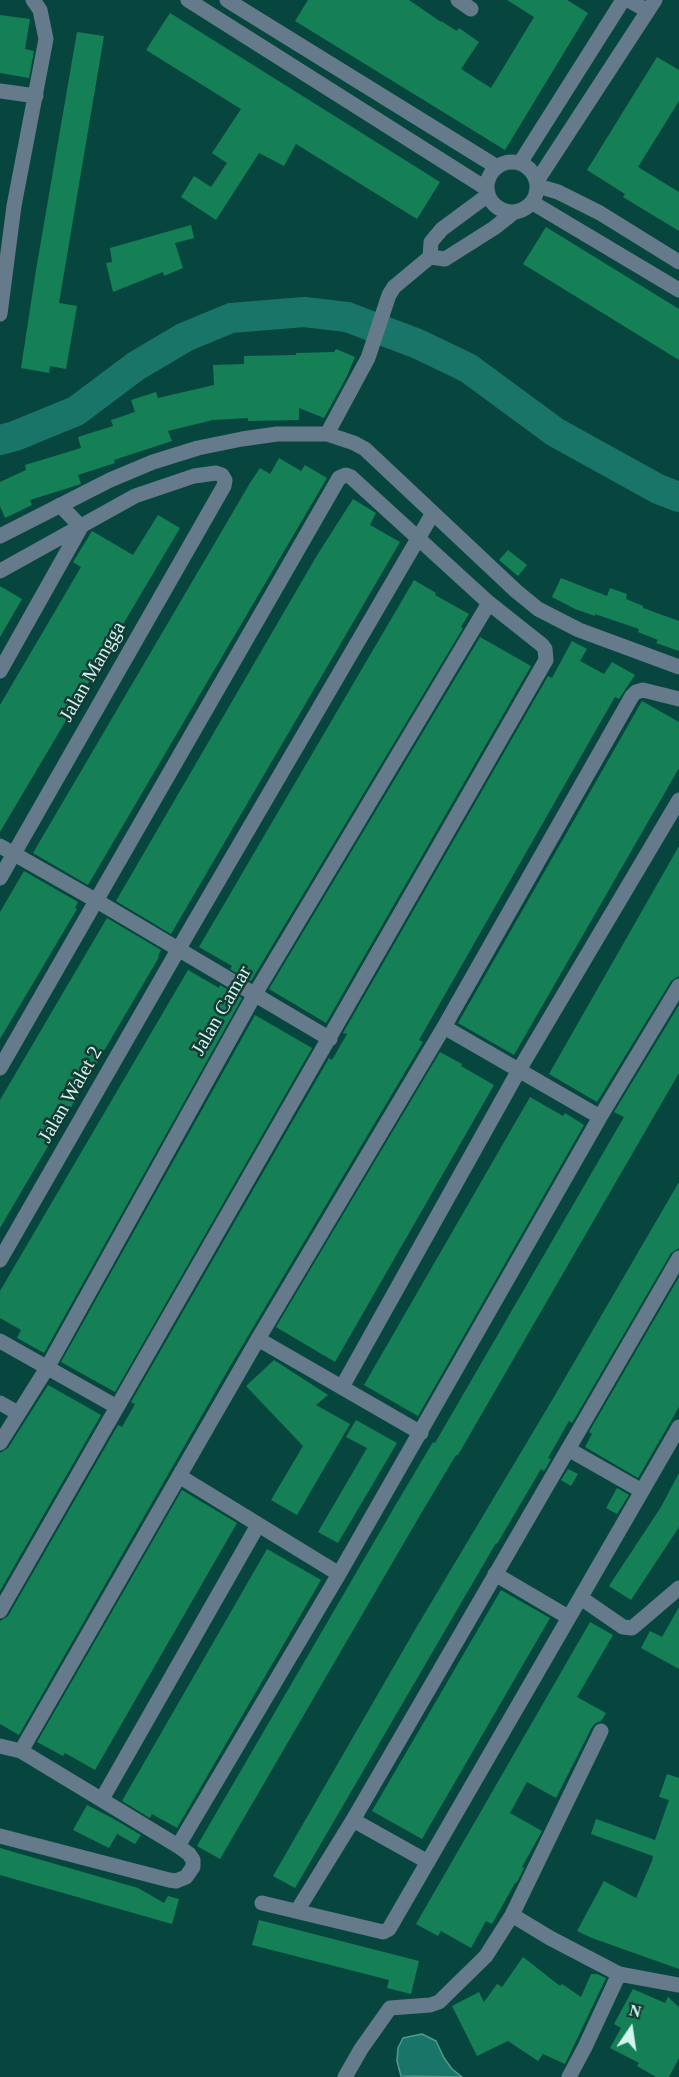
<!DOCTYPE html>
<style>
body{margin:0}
#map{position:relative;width:679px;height:2077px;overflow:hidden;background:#07463e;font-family:"Times New Roman",serif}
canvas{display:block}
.north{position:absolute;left:601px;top:1999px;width:60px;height:60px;-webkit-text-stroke:4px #123933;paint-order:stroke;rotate:13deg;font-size:16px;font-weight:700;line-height:24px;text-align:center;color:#d2f5ed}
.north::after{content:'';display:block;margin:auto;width:21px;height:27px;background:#d2f5ed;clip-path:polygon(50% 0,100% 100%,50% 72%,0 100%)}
</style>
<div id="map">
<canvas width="679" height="2077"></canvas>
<div class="north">N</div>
</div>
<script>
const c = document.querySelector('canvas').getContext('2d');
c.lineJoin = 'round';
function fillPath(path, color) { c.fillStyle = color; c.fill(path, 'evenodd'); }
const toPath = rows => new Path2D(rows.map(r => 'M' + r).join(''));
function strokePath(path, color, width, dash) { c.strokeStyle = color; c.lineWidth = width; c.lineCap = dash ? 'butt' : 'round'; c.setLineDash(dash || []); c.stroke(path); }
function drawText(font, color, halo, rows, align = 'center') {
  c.font = font + ' "Times New Roman",serif'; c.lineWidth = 5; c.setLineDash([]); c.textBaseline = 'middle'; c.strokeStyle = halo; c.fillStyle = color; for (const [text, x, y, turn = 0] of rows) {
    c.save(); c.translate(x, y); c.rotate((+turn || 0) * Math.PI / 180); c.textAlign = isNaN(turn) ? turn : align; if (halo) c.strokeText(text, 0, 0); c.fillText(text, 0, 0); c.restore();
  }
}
const water = toPath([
 [422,2034,436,2041,444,2058,452,2069,462,2077,401,2076,397,2061,398,2048,403,2038,422,2034]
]);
fillPath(water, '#197568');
strokePath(water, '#509b90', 1.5);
strokePath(toPath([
 [0,440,15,436,76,411,136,366,185,337,231,318,304,312,347,317,418,344,468,368,555,432,658,489,679,497]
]), '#197568', 30);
fillPath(toPath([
 [308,0,409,0,441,22,441,21,457,31,459,28,479,42,461,69,491,88,534,17,507,0,567,0,588,13,505,150,295,21],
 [170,13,440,182,417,219,296,144,284,166,259,153,216,220,181,197,194,176,211,187,227,163,212,153,241,109,146,50],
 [0,15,30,19,25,49,34,51,29,78,0,73],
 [77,32,104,36,59,303,77,306,66,369,50,366,49,373,21,368,36,270],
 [657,57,679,70,679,101,638,167,679,192,679,231,623,197,625,194,587,170],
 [191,225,194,238,175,243,183,268,164,276,163,272,113,292,106,263,112,262,110,248],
 [546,227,679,309,679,360,523,264],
 [336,349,355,357,347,376,324,418,299,408,299,420,248,421,248,418,213,420,168,431,172,441,114,460,115,463,78,475,81,484,30,500,32,505,5,518,0,506,0,482,26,470,25,465,81,448,78,437,113,426,111,420,135,412,131,400,156,392,158,398,214,385,213,365,244,364,244,356,296,355,296,353,334,352],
 [279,458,301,471,305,465,327,478,88,885,33,853,250,483,260,468,270,474],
 [353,499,376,513,370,525,400,542,171,934,116,901,316,557],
 [158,515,180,528,0,832,0,705,81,567,73,562,92,531,133,555],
 [508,550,527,565,518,576,499,560],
 [561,578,607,596,610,588,627,594,626,599,643,606,643,608,679,621,679,651,656,643,658,640,638,632,639,629,595,614,595,616,575,609,552,597],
 [414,580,436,593,435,595,469,614,461,627,463,628,251,981,230,969,232,966,199,947],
 [0,586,22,599,0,637],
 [480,637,531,666,326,1023,269,989],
 [572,641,587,649,580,661,604,674,612,662,635,675,619,699,615,697,608,709,419,1040,423,1042,229,1368,19,1735,0,1724,0,1621,8,1616,118,1425,122,1427,135,1404,131,1402,329,1058,332,1060,347,1034,343,1033,548,676,552,678],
 [642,701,679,722,679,768,514,1055,458,1023],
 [679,846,679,976,671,981,597,1102,549,1074],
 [24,871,78,902,75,908,77,909,0,1039,0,912],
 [107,918,161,950,158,956,159,957,0,1228,0,1100],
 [188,970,219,988,220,985,242,998,44,1353,17,1338,21,1330,0,1318,0,1291],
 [679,1005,679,1073,458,1455,456,1455,419,1517,220,1859,197,1846,395,1506,433,1442,435,1443,624,1117,614,1112],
 [255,1015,312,1048,115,1392,61,1362],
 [440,1052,462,1064,461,1066,494,1085,335,1362,276,1327],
 [530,1097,563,1116,565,1113,584,1125,418,1416,364,1385],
 [679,1182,679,1248,671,1253,572,1423,569,1421,548,1458,551,1459,544,1471,541,1469,497,1544,496,1543,295,1888,273,1876,416,1628,551,1402],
 [679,1277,679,1407,638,1478,585,1447,592,1434,589,1432],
 [274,1360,328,1395,316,1405,350,1424,297,1515,271,1500,303,1446,246,1386],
 [48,1385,101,1415,0,1591,0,1453,8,1448],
 [356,1420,397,1443,338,1543,318,1532,367,1448,346,1437],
 [568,1469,578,1474,571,1486,561,1480],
 [679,1473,679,1527,631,1600,609,1586,661,1507],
 [617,1488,629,1495,617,1514,606,1508],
 [182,1490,237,1523,95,1770,65,1753,63,1756,37,1742],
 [267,1549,321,1580,177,1828,152,1814,150,1818,122,1801],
 [501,1590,550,1618,422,1839,372,1811],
 [679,1607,679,1669,641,1648,650,1631,662,1637],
 [590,1622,613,1635,577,1697,606,1713,601,1721,596,1723,592,1727,556,1798,527,1782,510,1813,542,1831,522,1867,524,1868,517,1882,515,1883,492,1924,486,1921,471,1948,441,1931,438,1936,416,1924],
 [667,1774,679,1778,679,1969,592,1938,577,1931,604,1881,636,1898,652,1861,653,1856,591,1834,596,1819,655,1840,669,1800,659,1797],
 [87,1805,112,1818,141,1835,135,1844,117,1834,109,1848,73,1830],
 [0,1848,138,1888,164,1903,168,1896,179,1899,172,1924,0,1875],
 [259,1920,419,1961,411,1994,387,1988,389,1980,252,1945],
 [523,1957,560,1986,562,1984,581,1997,591,1974,597,1974,606,1978,565,2064,543,2054,538,2061,508,2041,477,2056,452,2006,479,1992,484,2002,497,1984,502,1987],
 [633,1989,665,2003,668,1997,679,2007,679,2058,669,2077,656,2077,637,2066,639,2063,610,2048,621,2028,614,2024]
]), '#158056');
strokePath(toPath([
 [188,0,487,189],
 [227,0,497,167],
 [458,0,471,9],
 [628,0,648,11],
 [0,91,36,96],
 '487 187a25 25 0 1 1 50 0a25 25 0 1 1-50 0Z',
 [520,163,623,0],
 [537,181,655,0],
 [538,186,558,192,600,213,679,262],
 [533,203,679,290],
 [430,257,445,259,494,228,513,213],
 [0,314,14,206,46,39,40,10,33,0],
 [327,434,368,358,389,295,394,287,430,257,431,242,442,229,488,195],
 [0,536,110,480,153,462,198,448,242,439,277,434,327,434,354,443,365,449,516,591,538,609,579,630,679,667],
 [0,571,135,496,194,476,216,473,222,475,225,480,224,486,0,878],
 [0,671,81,527,60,505],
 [0,846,97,901,330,1039],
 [444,1027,600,1117],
 [0,1068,339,478,346,475,351,477,489,603,542,645,545,649,546,660,0,1611],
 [0,1260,178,950,433,513],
 [258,1339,421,1433],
 [0,1341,117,1407],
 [342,1387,519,1070,679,800],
 [0,1403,18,1413],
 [0,1443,47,1368,255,994,489,603],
 [568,1449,642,1491],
 [179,1476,339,1574],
 [495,1574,568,1617],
 [581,1598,623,1627,632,1628,679,1588],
 [0,1746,21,1751,178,1846,189,1854,193,1860,193,1867,186,1877,176,1881,169,1880,0,1836],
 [21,1751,258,1339,444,1027,632,696,636,692,643,690,679,699],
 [102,1799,258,1525],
 [353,1820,428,1862],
 [178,1846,339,1574,600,1117,679,986],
 [262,1903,383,1932,389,1929,679,1427],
 [297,1911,353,1820,679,1258],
 [512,1915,550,1938,619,1974,679,1985],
 [345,2077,361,2049,390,2008,430,2005,439,2002,486,1956,512,1915,601,1731],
 [569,2077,585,2047,619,1974]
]), '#657a8a', 15);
drawText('20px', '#d2f5ed', '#123933', [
 ["Jalan Mangga",93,672,-60],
 ["Jalan Camar",222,1011,-60],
 ["Jalan Walet 2",71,1095,-60]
]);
</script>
